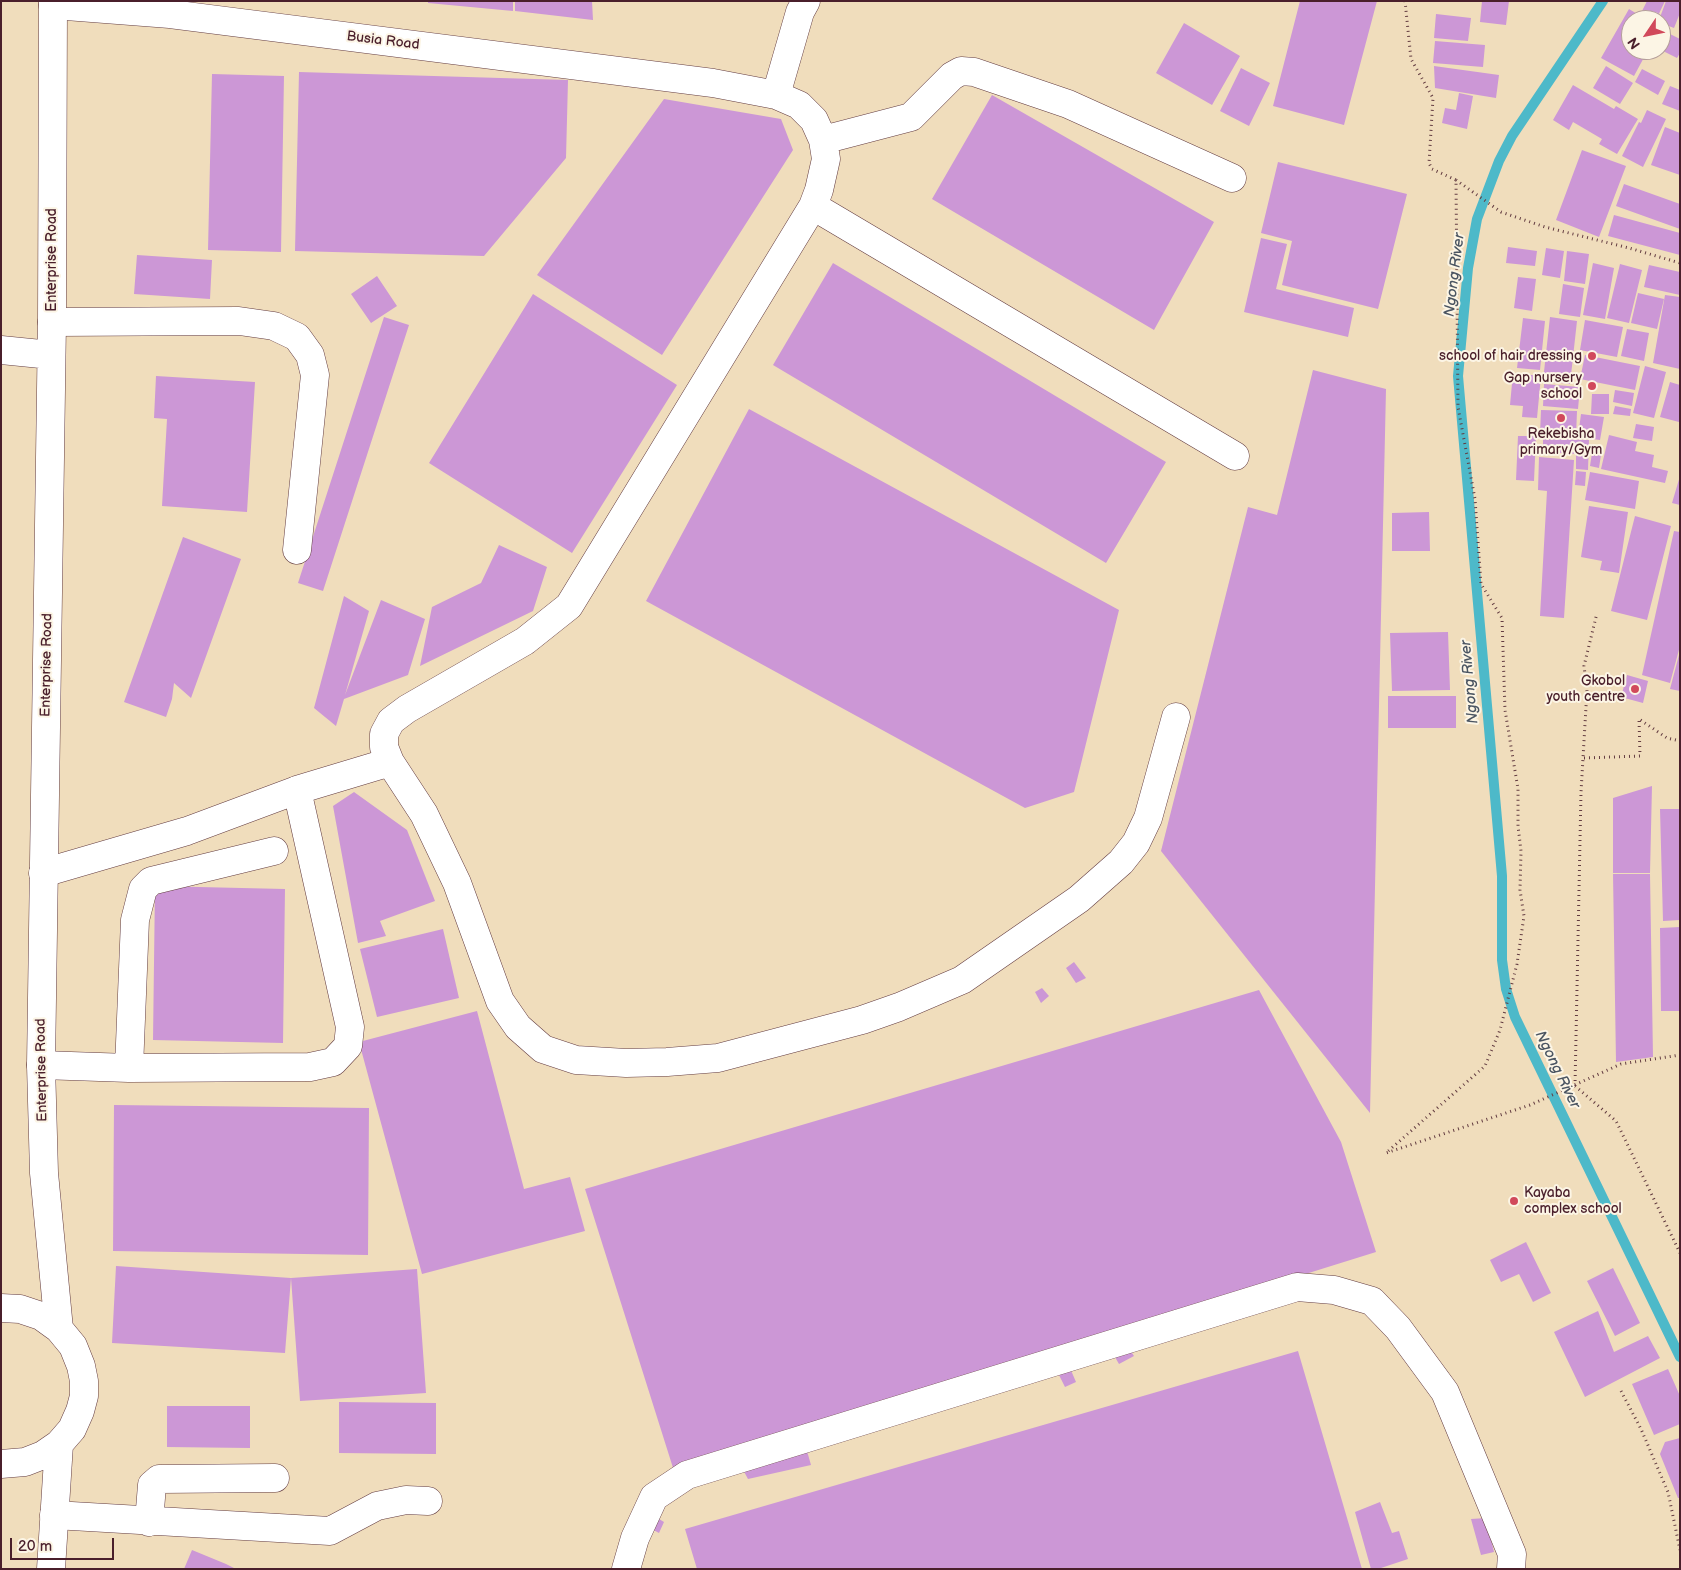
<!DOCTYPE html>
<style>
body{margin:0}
#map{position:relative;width:1681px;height:1570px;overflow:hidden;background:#f0ddbc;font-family:"Balsamiq Sans",sans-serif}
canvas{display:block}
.frame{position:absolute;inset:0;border:2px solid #4a1f2b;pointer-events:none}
.north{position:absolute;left:1621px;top:10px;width:50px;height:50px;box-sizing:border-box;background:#fcf5e5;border:1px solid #b59f9b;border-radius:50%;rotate:236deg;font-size:14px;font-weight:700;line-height:20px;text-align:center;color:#4a1f2b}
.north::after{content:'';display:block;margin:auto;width:18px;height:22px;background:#d1495b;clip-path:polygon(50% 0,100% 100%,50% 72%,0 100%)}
.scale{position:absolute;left:10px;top:1538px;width:104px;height:22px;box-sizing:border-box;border:2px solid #4a1f2b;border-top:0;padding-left:6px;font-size:15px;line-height:18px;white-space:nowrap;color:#4a1f2b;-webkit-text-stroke:4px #fcf5e5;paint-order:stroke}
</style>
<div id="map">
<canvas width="1681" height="1570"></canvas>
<div class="frame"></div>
<div class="north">N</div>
<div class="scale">20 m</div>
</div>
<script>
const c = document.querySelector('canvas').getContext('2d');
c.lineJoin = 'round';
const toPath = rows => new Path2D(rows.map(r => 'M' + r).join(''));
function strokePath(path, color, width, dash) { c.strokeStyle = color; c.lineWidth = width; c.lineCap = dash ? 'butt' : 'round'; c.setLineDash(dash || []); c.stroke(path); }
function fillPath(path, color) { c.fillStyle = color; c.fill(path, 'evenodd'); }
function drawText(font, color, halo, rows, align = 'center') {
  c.font = font + ' "Balsamiq Sans",sans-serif'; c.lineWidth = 4; c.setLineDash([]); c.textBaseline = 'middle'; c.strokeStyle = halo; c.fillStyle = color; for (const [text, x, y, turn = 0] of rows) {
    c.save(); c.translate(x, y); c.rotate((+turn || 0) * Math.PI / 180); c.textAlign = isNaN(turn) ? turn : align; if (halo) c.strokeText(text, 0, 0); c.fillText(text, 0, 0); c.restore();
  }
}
strokePath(toPath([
 [1603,1,1512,136,1499,161,1477,219,1468,268,1458,376,1502,876,1502,960,1506,989,1515,1017,1680,1357]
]), '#4db9c9', 10);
fillPath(toPath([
 [428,1,513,1,513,11,428,3],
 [515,1,592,1,593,20,515,11],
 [1300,1,1377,1,1344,125,1273,106],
 [1482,1,1509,1,1506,25,1480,22],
 [1647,1,1665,1,1656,20,1641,13],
 [1666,1,1680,1,1680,13,1674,28,1661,23,1661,20,1659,20],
 [1629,9,1647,20,1631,20,1631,50,1648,50,1634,76,1601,58],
 [1436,14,1471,18,1468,41,1434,38],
 [1184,23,1240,56,1212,105,1156,73],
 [1662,30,1680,39,1680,53,1677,58,1661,50],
 [1435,41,1485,45,1483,67,1433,63],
 [1434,66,1499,75,1496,98,1435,88],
 [1606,66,1633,83,1620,104,1593,88],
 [1241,68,1270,83,1249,126,1220,111],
 [1642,69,1665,81,1658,95,1635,82],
 [299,72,568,80,566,158,484,256,295,251],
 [212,74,284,76,281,252,208,250],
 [1573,85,1614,109,1616,106,1638,119,1617,154,1599,144,1602,139,1573,122,1569,130,1553,120],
 [1670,86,1680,90,1680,111,1662,104],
 [1459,93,1473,96,1467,129,1442,123,1445,108,1456,110],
 [992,95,1214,222,1154,330,932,199],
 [664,99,781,119,793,150,662,355,537,275],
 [1647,110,1666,119,1643,167,1622,156,1639,122,1641,123],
 [1665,127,1680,133,1680,175,1651,165],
 [1582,150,1626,166,1599,237,1556,220],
 [1278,162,1407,194,1378,309,1282,285,1292,241,1261,233],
 [1624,184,1680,204,1680,229,1616,206],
 [1614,215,1680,233,1680,255,1608,236],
 [1261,238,1287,244,1276,289,1354,308,1348,337,1244,312],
 [1508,247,1537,251,1535,266,1506,263],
 [1546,248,1564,251,1560,278,1542,275],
 [1567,251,1589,254,1585,284,1564,281],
 [137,255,212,260,210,299,134,294],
 [833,263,1166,462,1106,563,773,365],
 [1593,263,1614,268,1605,319,1583,315],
 [1620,264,1642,270,1629,323,1607,318],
 [1649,265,1680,272,1680,295,1644,287],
 [377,276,397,306,371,323,351,294],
 [1518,277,1536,279,1532,311,1514,308],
 [1563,284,1584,288,1580,317,1559,314],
 [1638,293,1664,299,1657,329,1631,323],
 [533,294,677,385,572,553,429,463],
 [1665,295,1680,297,1680,369,1653,363],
 [384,317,409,325,323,591,298,583],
 [1550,317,1577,321,1570,384,1543,381],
 [1523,318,1545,321,1540,370,1517,368],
 [1585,320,1623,327,1617,357,1580,350],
 [1627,329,1649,333,1644,361,1621,356],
 [1585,355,1640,366,1635,390,1580,379],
 [1645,366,1666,372,1654,418,1633,413],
 [1313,370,1386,389,1370,1113,1161,851,1248,507,1277,515],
 [1513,373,1541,376,1537,418,1522,417,1523,406,1510,405],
 [156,376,255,382,247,512,162,506,167,419,154,418],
 [1670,382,1680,385,1679,422,1660,417],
 [1544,384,1580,387,1578,409,1543,406],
 [1615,390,1634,393,1632,406,1613,402],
 [1592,394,1609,394,1609,414,1591,414],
 [1615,406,1631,409,1630,416,1613,414],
 [749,409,1119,610,1074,792,1025,808,646,601],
 [1541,410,1577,411,1576,437,1540,435],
 [1581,414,1604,417,1600,440,1578,437],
 [1636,424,1654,427,1652,441,1633,438],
 [1609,435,1637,442,1635,451,1654,455,1652,467,1668,471,1665,483,1601,469],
 [1518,436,1536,436,1534,481,1516,480],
 [1543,438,1589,440,1588,470,1576,469,1576,454,1543,452],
 [1593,446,1602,448,1599,468,1590,466],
 [1539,457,1574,460,1564,618,1540,616,1547,491,1538,490],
 [1576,471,1586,472,1585,486,1575,485],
 [1590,472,1639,481,1635,509,1585,500],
 [1680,476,1680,505,1672,503],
 [1589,506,1628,512,1619,573,1600,570,1602,561,1581,557],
 [1429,512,1430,551,1392,551,1392,513],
 [1635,516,1671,526,1647,620,1611,611],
 [1674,531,1680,532,1680,646,1670,683,1642,675],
 [183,537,241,559,191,698,174,683,172,699,166,717,124,702],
 [499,545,547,567,533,611,420,666,432,607,481,583],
 [344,596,369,611,345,695,381,600,425,619,408,675,344,699,336,726,314,708],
 [1448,632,1450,690,1392,691,1390,633],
 [1679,655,1680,655,1680,691,1670,689],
 [1627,675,1648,681,1643,703,1621,697],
 [1388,696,1456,696,1456,728,1388,728],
 [1652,786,1650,873,1613,873,1613,798],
 [354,792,407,830,435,901,380,921,386,936,358,943,333,806],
 [1660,809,1680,809,1680,920,1663,921],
 [1613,874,1650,874,1653,1057,1616,1062],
 [155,886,285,889,283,1043,153,1040],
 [1680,927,1680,1011,1661,1011,1660,928],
 [443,929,459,998,377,1017,360,949],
 [1074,962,1086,978,1076,983,1066,968],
 [1042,988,1049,996,1041,1003,1035,992],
 [1259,990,1341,1142,1376,1252,674,1471,585,1189],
 [477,1011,524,1189,570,1177,585,1231,422,1274,359,1042],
 [114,1105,369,1108,368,1255,113,1251],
 [1526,1242,1551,1293,1533,1302,1519,1274,1501,1282,1490,1260],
 [116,1266,291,1278,417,1269,426,1393,300,1401,291,1278,285,1353,112,1343],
 [1613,1268,1640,1323,1615,1336,1587,1281],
 [1598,1311,1614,1352,1648,1336,1660,1358,1585,1397,1554,1332],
 [1126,1344,1134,1356,1119,1364,1112,1352],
 [1298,1351,1362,1569,697,1569,685,1529],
 [1070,1368,1076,1382,1065,1387,1058,1373],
 [1668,1369,1680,1396,1680,1424,1654,1435,1632,1384],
 [339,1402,436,1403,436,1454,339,1453],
 [167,1406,250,1406,250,1448,167,1447],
 [1680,1438,1680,1498,1678,1498,1660,1454,1665,1442],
 [805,1444,811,1465,748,1479,740,1464],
 [1380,1502,1392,1533,1399,1531,1408,1559,1378,1569,1371,1569,1355,1512],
 [649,1513,664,1522,659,1533,644,1525],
 [1486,1518,1494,1552,1481,1555,1471,1519],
 [192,1550,226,1564,236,1569,184,1569]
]), '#cc97d6');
const minor = toPath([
 [53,5,170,14,713,83,776,95,799,105,814,120,823,140,826,159,819,190,813,206,569,606,525,641,407,709,391,721,384,734,384,747,390,762,424,814,457,883,500,1001,518,1027,543,1049,576,1060,626,1063,667,1062,718,1058,862,1020,899,1007,962,980,1079,899,1121,862,1136,843,1148,818,1176,717],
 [776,95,800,12,806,1],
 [823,140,911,117,952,76,961,71,974,72,1068,104,1232,178],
 [813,206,1235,456],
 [52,322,239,321,274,326,297,337,310,355,315,375,297,550],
 [43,873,187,831,297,790,390,762],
 [41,1065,129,1068,310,1067,333,1062,348,1046,350,1027,297,790],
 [129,1068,135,920,143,889,151,881,274,851],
 [54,1515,330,1531,377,1506,406,1500,428,1501],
 [149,1522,152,1485,159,1479,275,1478],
 [626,1569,635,1538,654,1497,687,1475,1297,1287,1334,1290,1372,1301,1398,1328,1445,1392,1512,1554,1511,1569]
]);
const major = toPath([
 [53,1,52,322,41,1065,44,1173,59,1329],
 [1,350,51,355],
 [1,1308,20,1309,41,1316,59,1329,73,1346,81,1366,84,1381,84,1396,80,1411,72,1429,59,1444,43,1455,25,1462,1,1464],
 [51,1569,59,1444]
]);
strokePath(minor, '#633c41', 29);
strokePath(major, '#633c41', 29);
strokePath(toPath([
 [1405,1,1411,59,1433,98,1429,163,1432,169,1456,180,1458,407,1475,499,1481,584,1502,618,1505,710,1518,789,1518,826,1521,851,1520,890,1524,916,1517,964,1500,1030,1485,1066,1386,1153,1530,1105,1621,1064,1680,1055],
 [1456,180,1501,212,1545,227,1629,248,1680,263],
 [1584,758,1640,756,1639,719,1667,738,1680,741],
 [1575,1086,1581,792,1587,690,1584,666,1597,613],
 [1575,1086,1616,1121,1680,1253],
 [1621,1391,1641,1429,1668,1492,1680,1550]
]), '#633c41', 3, [1, 4]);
strokePath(minor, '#fff', 28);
strokePath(major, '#fff', 28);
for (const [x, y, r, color] of [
 [1592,356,5,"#d1495b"],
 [1592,386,5,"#d1495b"],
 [1561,418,5,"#d1495b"],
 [1635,689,5,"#d1495b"],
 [1514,1201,5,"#d1495b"]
]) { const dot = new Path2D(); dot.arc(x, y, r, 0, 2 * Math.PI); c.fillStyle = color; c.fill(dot); strokePath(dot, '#fcf5e5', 2); }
drawText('14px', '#4a1f2b', '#fcf5e5', [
 ["Busia Road",383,41,7],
 ["Enterprise Road",52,260,-90],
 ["Enterprise Road",47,665,-89],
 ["Enterprise Road",42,1070,-91]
]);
drawText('14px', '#4a1f2b', '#fcf5e5', [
 ["school of hair dressing",1582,356],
 ["Gap nursery",1582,378],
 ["school",1582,394],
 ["Rekebisha",1561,434,"center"],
 ["primary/Gym",1561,450,"center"],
 ["Gkobol",1625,681],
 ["youth centre",1625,697],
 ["Kayaba",1524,1193,"left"],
 ["complex school",1524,1209,"left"]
], 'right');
drawText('italic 15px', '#4b5562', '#fcf5e5', [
 ["Ngong River",1455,275,-83],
 ["Ngong River",1470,682,-95],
 ["Ngong River",1557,1070,64]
]);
</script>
